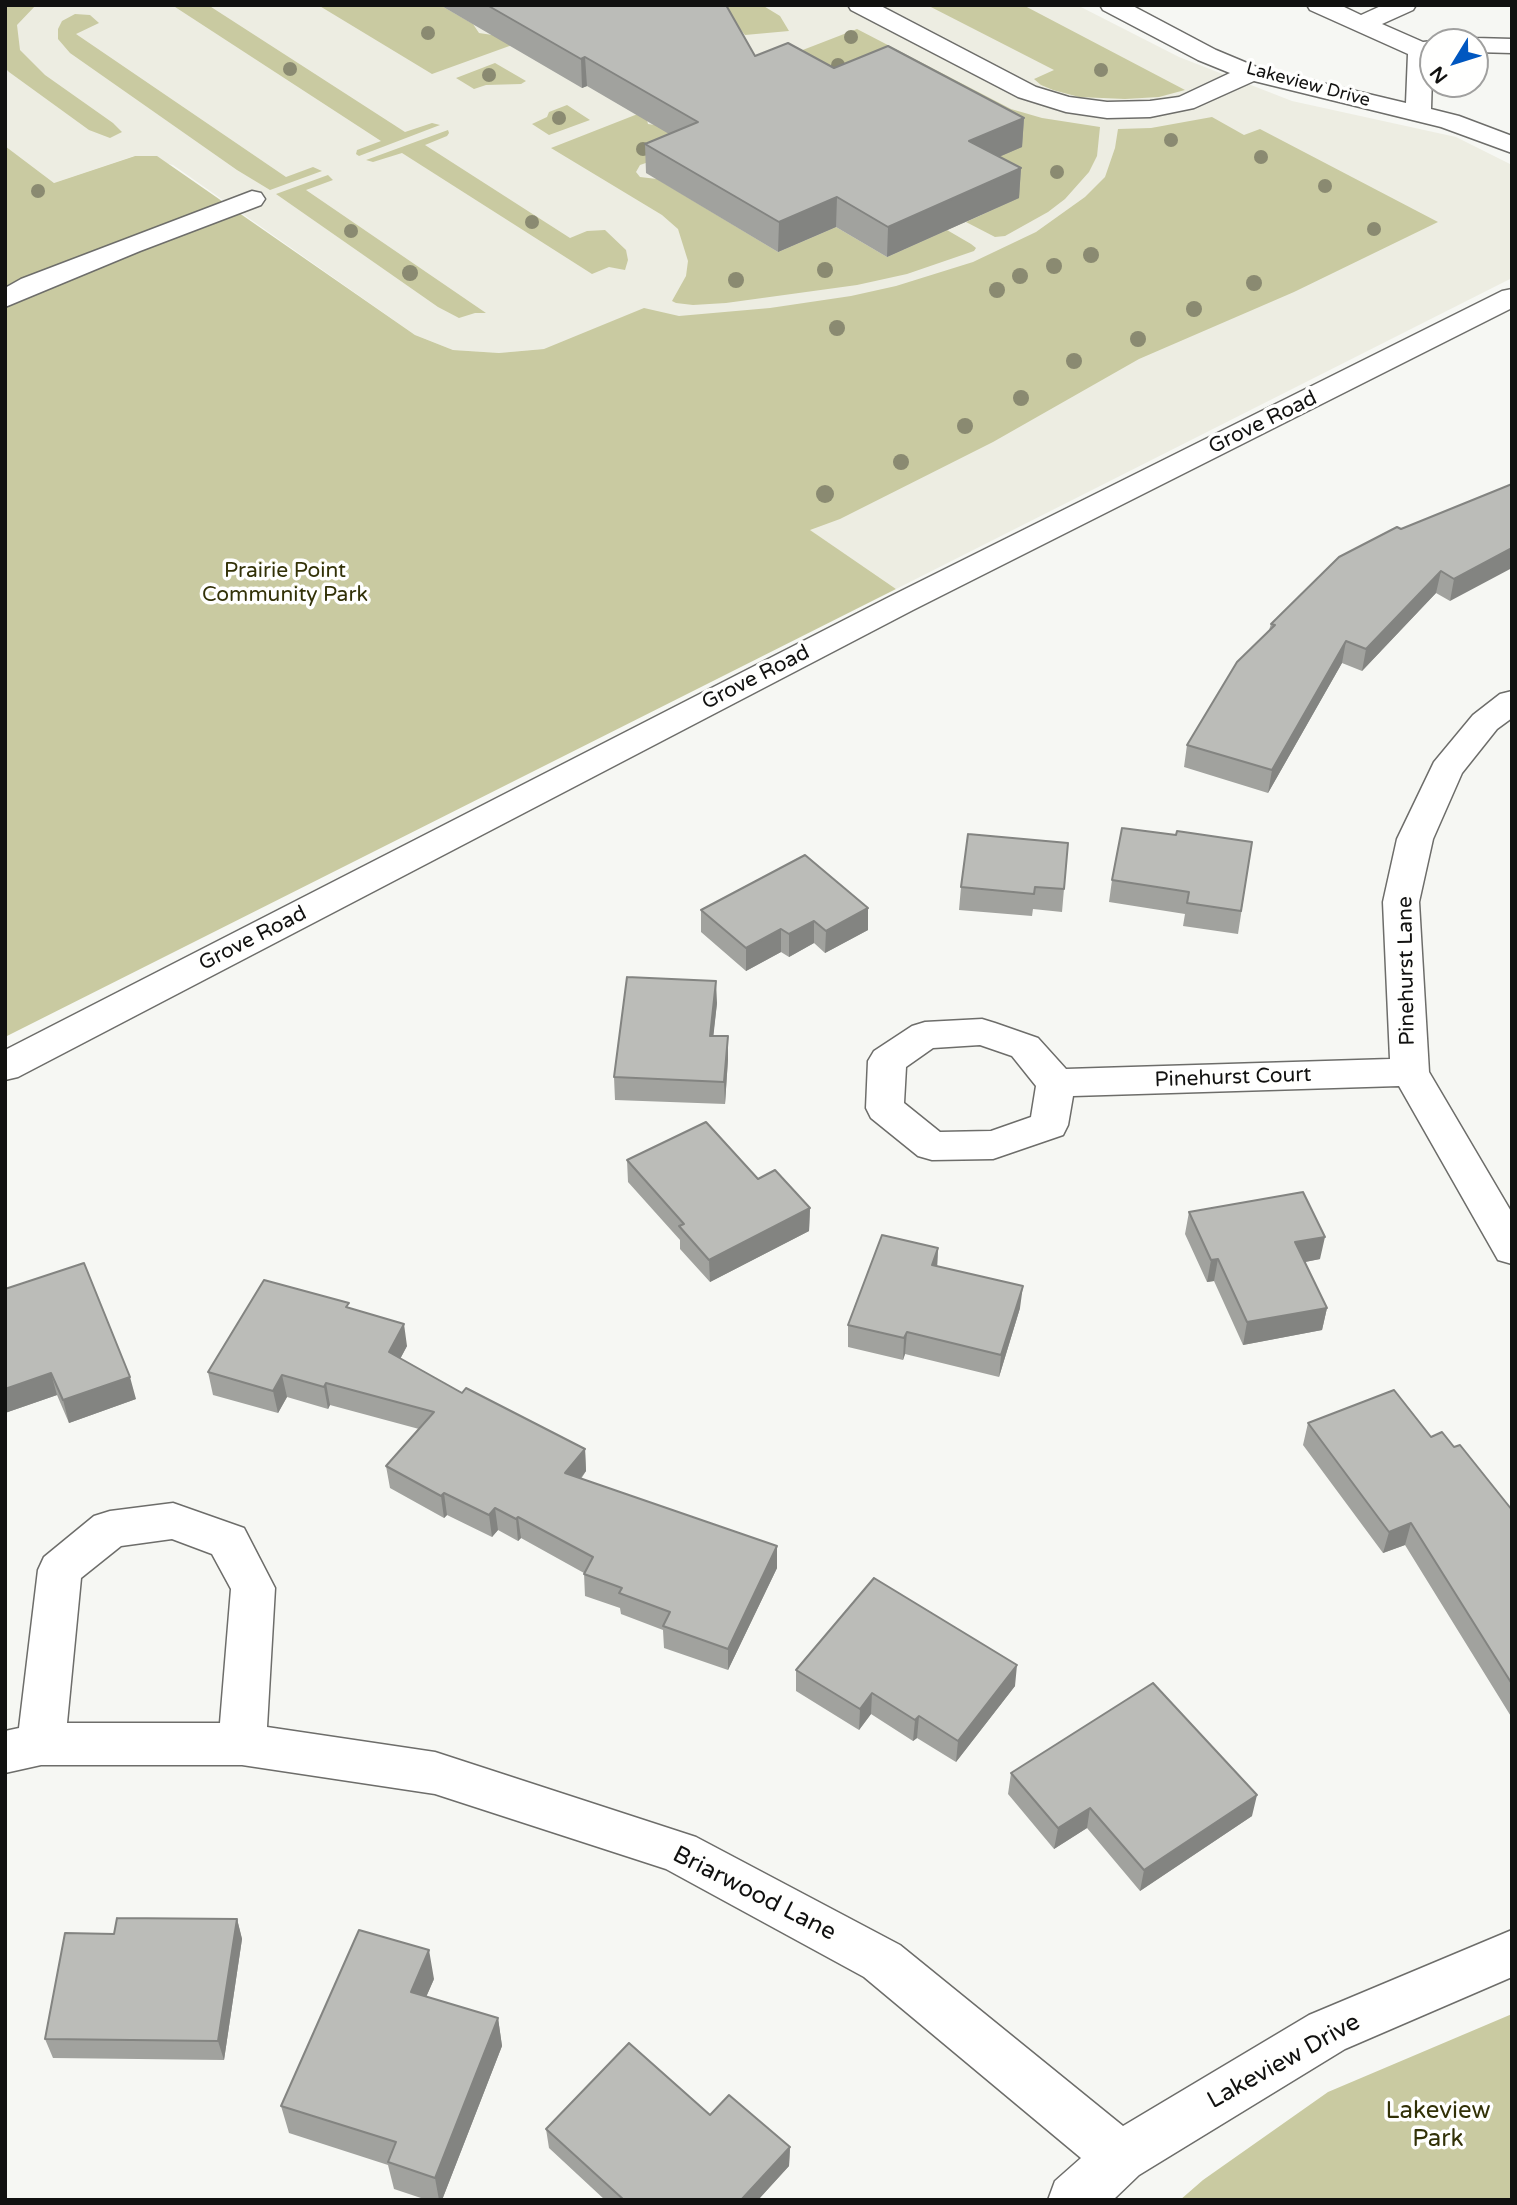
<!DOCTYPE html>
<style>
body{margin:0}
#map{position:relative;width:1517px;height:2205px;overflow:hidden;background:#f6f7f3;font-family:"Varela Round",sans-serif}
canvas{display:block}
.frame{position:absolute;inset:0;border:7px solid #111110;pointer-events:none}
.north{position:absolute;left:1419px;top:28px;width:70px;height:70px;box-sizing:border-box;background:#fffffe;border:2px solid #a0a09f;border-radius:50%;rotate:232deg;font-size:19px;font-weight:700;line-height:28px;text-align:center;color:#111110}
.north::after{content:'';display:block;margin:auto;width:24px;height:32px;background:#0057c0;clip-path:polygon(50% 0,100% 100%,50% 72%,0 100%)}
</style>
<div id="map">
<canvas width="1517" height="2205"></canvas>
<div class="frame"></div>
<div class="north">N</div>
</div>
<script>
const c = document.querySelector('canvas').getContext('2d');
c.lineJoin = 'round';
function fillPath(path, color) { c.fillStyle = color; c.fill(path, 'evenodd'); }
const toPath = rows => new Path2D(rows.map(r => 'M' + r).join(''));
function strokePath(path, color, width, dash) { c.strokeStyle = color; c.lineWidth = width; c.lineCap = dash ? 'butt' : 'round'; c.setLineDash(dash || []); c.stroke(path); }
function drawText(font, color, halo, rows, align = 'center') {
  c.font = font + ' "Varela Round",sans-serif'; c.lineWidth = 7; c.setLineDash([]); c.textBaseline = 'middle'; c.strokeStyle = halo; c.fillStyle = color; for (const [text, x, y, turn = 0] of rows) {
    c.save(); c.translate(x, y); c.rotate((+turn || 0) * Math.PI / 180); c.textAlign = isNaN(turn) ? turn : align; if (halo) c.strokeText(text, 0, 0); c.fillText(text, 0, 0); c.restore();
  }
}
fillPath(toPath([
 [5,5,1077,5,1179,57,1292,101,1456,137,1512,165,1512,278,896,589,544,349,499,353,453,350,415,335,173,165,134,156,54,183,5,146]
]), '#edede2');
fillPath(toPath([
 [7,5,36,5,17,25,20,50,45,75,113,123,122,132,110,138,89,130,9,72,5,68],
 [172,5,208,5,405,132,432,123,440,125,359,156,356,154,357,150,381,141],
 [318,5,440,5,473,24,479,33,526,40,432,74],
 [703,5,762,5,780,16,789,31,745,35,736,24],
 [927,5,1023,5,1185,90,1159,97,1125,99,1079,97,1053,90,1041,85,1034,79,1054,70],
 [75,14,90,15,99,23,76,34,286,177,313,167,322,171,270,190,237,170,70,53,58,39,58,29,62,21],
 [857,29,1011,109,1042,118,1100,127,1097,156,1089,172,1065,199,1048,212,1005,236,995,237,966,222,1018,198,834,97,782,58],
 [495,63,526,81,521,84,486,85,474,89,456,78],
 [567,105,590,120,549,135,532,124,547,117,549,112],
 [653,108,647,120,648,124,662,126,703,150,663,157,640,165,636,172,640,177,657,179,778,252,836,227,887,257,947,230,971,244,976,248,974,251,907,274,857,285,726,303,693,305,676,303,672,301,686,276,688,261,678,229,662,215,551,148],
 [1212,117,1244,135,1260,129,1438,222,1294,292,1139,359,993,442,840,519,810,530,896,589,5,1037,5,146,54,183,135,156,157,156,415,335,453,350,499,353,544,349,644,308,679,316,770,308,851,296,896,286,973,262,1036,232,1085,197,1105,177,1115,148,1118,129,1151,128],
 [448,130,449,133,447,136,425,145,570,238,587,231,605,230,626,250,628,260,625,270,609,267,592,274,402,153,373,162,366,160],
 [328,175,333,180,306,190,486,313,475,313,459,318,438,307,276,194],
 [1512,2014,1512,2200,1180,2200,1203,2180,1328,2092]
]), '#c9caa1');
const minor = toPath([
 [848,5,879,5,1036,87,1069,97,1107,102,1150,101,1179,97,1230,73,1198,60,1103,10,1100,5,1131,5,1216,50,1259,68,1406,103,1408,54,1310,10,1307,5,1340,5,1361,15,1383,5,1416,5,1413,10,1382,24,1423,42,1433,41,1439,42,1433,42,1431,109,1459,116,1512,136,1512,153,1441,127,1254,81,1194,108,1150,117,1107,118,1066,112,1018,97,851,10,848,5],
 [1475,38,1512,39,1512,53,1475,52,1475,42,1465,42,1475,38],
 [252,191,261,193,265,199,261,205,140,251,5,307,5,288,21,279,252,191],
 [1512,289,1512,308,913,610,18,1077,5,1080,5,1050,891,596,1502,291,1512,289],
 [1512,691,1512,718,1497,729,1462,773,1433,839,1419,902,1429,1072,1512,1213,1512,1264,1498,1260,1399,1086,1073,1096,1068,1125,1063,1135,993,1159,932,1160,918,1156,871,1118,866,1108,868,1061,874,1051,912,1026,925,1022,982,1019,995,1023,1038,1038,1066,1069,1390,1059,1383,902,1397,839,1434,762,1473,715,1500,694,1512,691],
 [980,1045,1012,1056,1036,1086,1031,1117,991,1131,940,1132,904,1103,906,1067,933,1048,980,1045],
 [173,1503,244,1528,275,1588,267,1727,435,1752,696,1837,900,1945,1123,2126,1309,2015,1512,1930,1512,1977,1345,2049,1139,2175,1113,2200,1048,2200,1055,2181,1081,2158,864,1977,666,1869,435,1794,242,1765,41,1765,5,1773,5,1731,19,1728,38,1570,44,1557,94,1516,110,1511,173,1503],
 [172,1539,212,1554,231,1589,220,1723,67,1723,81,1578,121,1546,172,1539]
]);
strokePath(minor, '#6d6d6a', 3);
fillPath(minor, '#fff');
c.fillStyle = '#8a8a71';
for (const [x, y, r] of [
 [428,33,7],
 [851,37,7],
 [838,65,7],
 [290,69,7],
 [1101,70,7],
 [489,75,7],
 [559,118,7],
 [1171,140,7],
 [643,149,7],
 [1261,157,7],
 [1057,172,7],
 [1325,186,7],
 [38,191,7],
 [532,222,7],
 [1374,229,7],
 [351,231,7],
 [1091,255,8],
 [1054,266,8],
 [825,270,8],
 [410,273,8],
 [1020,276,8],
 [736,280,8],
 [1254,283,8],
 [997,290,8],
 [1194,309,8],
 [837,328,8],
 [1138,339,8],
 [1074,361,8],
 [1021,398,8],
 [965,426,8],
 [901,462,8],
 [825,494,9]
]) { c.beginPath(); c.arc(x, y, r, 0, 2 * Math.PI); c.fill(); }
fillPath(toPath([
 [440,5,726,5,755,56,834,68,1024,118,1022,147,999,157,1021,168,1019,198,887,257,836,227,778,252,646,173,645,144,669,134,587,86,582,88],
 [1512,484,1450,601,1436,593,1362,671,1342,663,1268,793,1184,767,1187,745,1269,630,1271,624,1401,529],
 [1176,835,1252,842,1238,934,1183,926,1185,914,1109,902,1112,880],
 [1068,843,1062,912,1033,909,1032,916,959,910,961,887],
 [868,908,868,930,825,953,814,943,789,957,781,952,746,971,701,932,701,910],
 [717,1003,713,1036,728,1036,728,1059,725,1104,615,1100,614,1077],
 [627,1160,758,1179,810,1208,809,1231,710,1282,680,1249,680,1240,628,1182],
 [1189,1212,1320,1259,1305,1262,1327,1308,1322,1330,1243,1345,1214,1281,1207,1282,1185,1234],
 [938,1248,937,1266,1020,1308,999,1377,905,1354,903,1360,848,1347,848,1325],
 [5,1289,136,1399,69,1423,57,1395,5,1413],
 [350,1308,407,1346,400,1359,462,1393,585,1449,586,1471,581,1479,777,1546,777,1568,728,1670,664,1648,663,1630,621,1614,620,1608,585,1596,584,1573,521,1538,518,1541,498,1530,492,1537,447,1515,444,1518,390,1488,386,1466,419,1429,330,1405,328,1409,287,1397,278,1413,213,1395,208,1372],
 [1308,1423,1431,1437,1454,1447,1512,1510,1512,1718,1405,1545,1383,1553,1303,1445],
 [796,1670,1015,1686,956,1762,917,1738,913,1741,871,1714,859,1730,796,1691],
 [1011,1773,1252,1816,1140,1891,1087,1828,1054,1849,1008,1794],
 [237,1919,242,1939,224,2060,53,2058,45,2039],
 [434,1979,426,1997,498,2018,502,2046,442,2200,427,2200,394,2189,388,2165,289,2133,281,2106],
 [710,2115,790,2147,789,2166,758,2200,605,2200,549,2148,546,2129]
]), '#a1a29e');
fillPath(toPath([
 [585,57,587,86,582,88,581,59],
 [1024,118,1022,147,968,170,969,141],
 [1021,168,1019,198,887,257,888,227],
 [837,197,836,227,778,252,779,222],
 [1512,548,1512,568,1450,601,1454,579],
 [1441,571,1436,593,1362,671,1366,649],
 [1346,641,1342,663,1268,793,1272,770],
 [868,908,868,930,825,953,826,931],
 [814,921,814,943,789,957,789,934],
 [781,929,781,952,746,971,746,948],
 [716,981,717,1003,711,1058,710,1036],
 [728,1036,728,1059,725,1104,724,1082],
 [810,1208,809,1231,710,1282,709,1260],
 [1325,1237,1320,1259,1290,1265,1295,1242],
 [938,1248,937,1270,932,1265],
 [1218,1259,1214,1281,1207,1282,1211,1260],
 [1023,1286,1020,1308,999,1377,1001,1355],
 [1327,1308,1322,1330,1243,1345,1247,1322],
 [404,1324,407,1346,392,1374,389,1352],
 [907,1332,905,1354,903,1360,904,1338],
 [51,1373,57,1395,5,1413,5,1389],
 [282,1375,287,1397,278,1413,273,1391],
 [130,1377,136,1399,69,1423,63,1400],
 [326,1383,330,1405,328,1409,324,1387],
 [585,1449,586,1471,567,1495,565,1473],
 [444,1493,447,1515,444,1518,441,1496],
 [495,1508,498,1530,492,1537,489,1515],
 [518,1517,521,1538,518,1541,516,1519],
 [1411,1523,1405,1545,1383,1553,1389,1532],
 [777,1546,777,1568,728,1670,728,1649],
 [1017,1665,1015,1686,956,1762,958,1741],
 [872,1693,871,1714,859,1730,860,1709],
 [919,1716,917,1738,913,1741,915,1720],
 [1257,1795,1252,1816,1140,1891,1144,1870],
 [1090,1808,1087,1828,1054,1849,1058,1828],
 [237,1919,242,1939,224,2060,218,2041],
 [429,1950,434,1979,416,2020,411,1992],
 [498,2018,502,2046,442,2200,439,2200,435,2178],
 [790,2147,789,2166,758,2200,741,2200]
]), '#838481');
const building = toPath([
 [487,5,726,5,755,56,788,43,834,68,888,46,1024,118,969,141,1021,168,888,227,837,197,779,222,645,144,698,122,585,57,581,59,487,5],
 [1512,484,1512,548,1454,579,1441,571,1366,649,1346,641,1272,770,1187,745,1237,662,1275,625,1271,624,1339,557,1397,527,1401,529,1512,484],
 [1122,828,1176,835,1177,831,1252,842,1241,911,1187,903,1189,892,1112,880,1122,828],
 [968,834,1068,843,1064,889,1035,887,1034,894,961,887,968,834],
 [805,855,868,908,826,931,814,921,789,934,781,929,746,948,701,910,805,855],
 [627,977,716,981,710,1036,728,1036,724,1082,614,1077,627,977],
 [706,1122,758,1179,775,1170,810,1208,709,1260,679,1226,684,1224,627,1160,706,1122],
 [1303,1192,1325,1237,1295,1242,1327,1308,1247,1322,1218,1259,1211,1260,1189,1212,1303,1192],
 [882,1235,938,1248,932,1265,1023,1286,1001,1355,907,1332,904,1338,848,1325,882,1235],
 [84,1263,130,1377,63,1400,51,1373,5,1389,5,1289,84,1263],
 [264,1280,349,1303,346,1307,404,1324,389,1352,462,1393,466,1388,585,1449,565,1473,777,1546,728,1649,663,1626,670,1612,619,1593,622,1588,584,1574,593,1557,518,1517,516,1519,495,1508,489,1515,444,1493,441,1496,386,1466,434,1412,326,1383,324,1387,282,1375,273,1391,208,1372,264,1280],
 [1394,1390,1431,1437,1442,1432,1454,1447,1460,1445,1512,1510,1512,1684,1411,1523,1389,1532,1308,1423,1394,1390],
 [874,1578,1017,1665,958,1741,919,1716,915,1720,872,1693,860,1709,796,1670,874,1578],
 [1153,1683,1257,1795,1144,1870,1090,1808,1058,1828,1011,1773,1153,1683],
 [117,1918,237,1919,218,2041,45,2039,65,1933,114,1934,117,1918],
 [359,1930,429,1950,411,1992,498,2018,435,2178,388,2162,396,2142,281,2106,359,1930],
 [629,2043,710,2115,729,2095,790,2147,741,2200,624,2200,546,2129,629,2043]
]);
fillPath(building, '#bbbcb8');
strokePath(building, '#838481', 2);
drawText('18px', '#111110', '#fffffe', [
 ["Lakeview Drive",1308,85,15]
]);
drawText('21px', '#111110', '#fffffe', [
 ["Grove Road",1263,423,-26],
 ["Grove Road",756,678,-27],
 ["Grove Road",253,939,-27],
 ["Pinehurst Lane",1407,971,-91],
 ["Pinehurst Court",1233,1078,-2]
]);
drawText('21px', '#323107', '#fffffe', [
 ["Prairie Point",285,571],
 ["Community Park",285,595]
]);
drawText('24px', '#111110', '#fffffe', [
 ["Briarwood Lane",754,1894,27],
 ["Lakeview Drive",1284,2062,-29]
]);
drawText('24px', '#323107', '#fffffe', [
 ["Lakeview",1438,2112],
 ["Park",1438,2140]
]);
</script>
